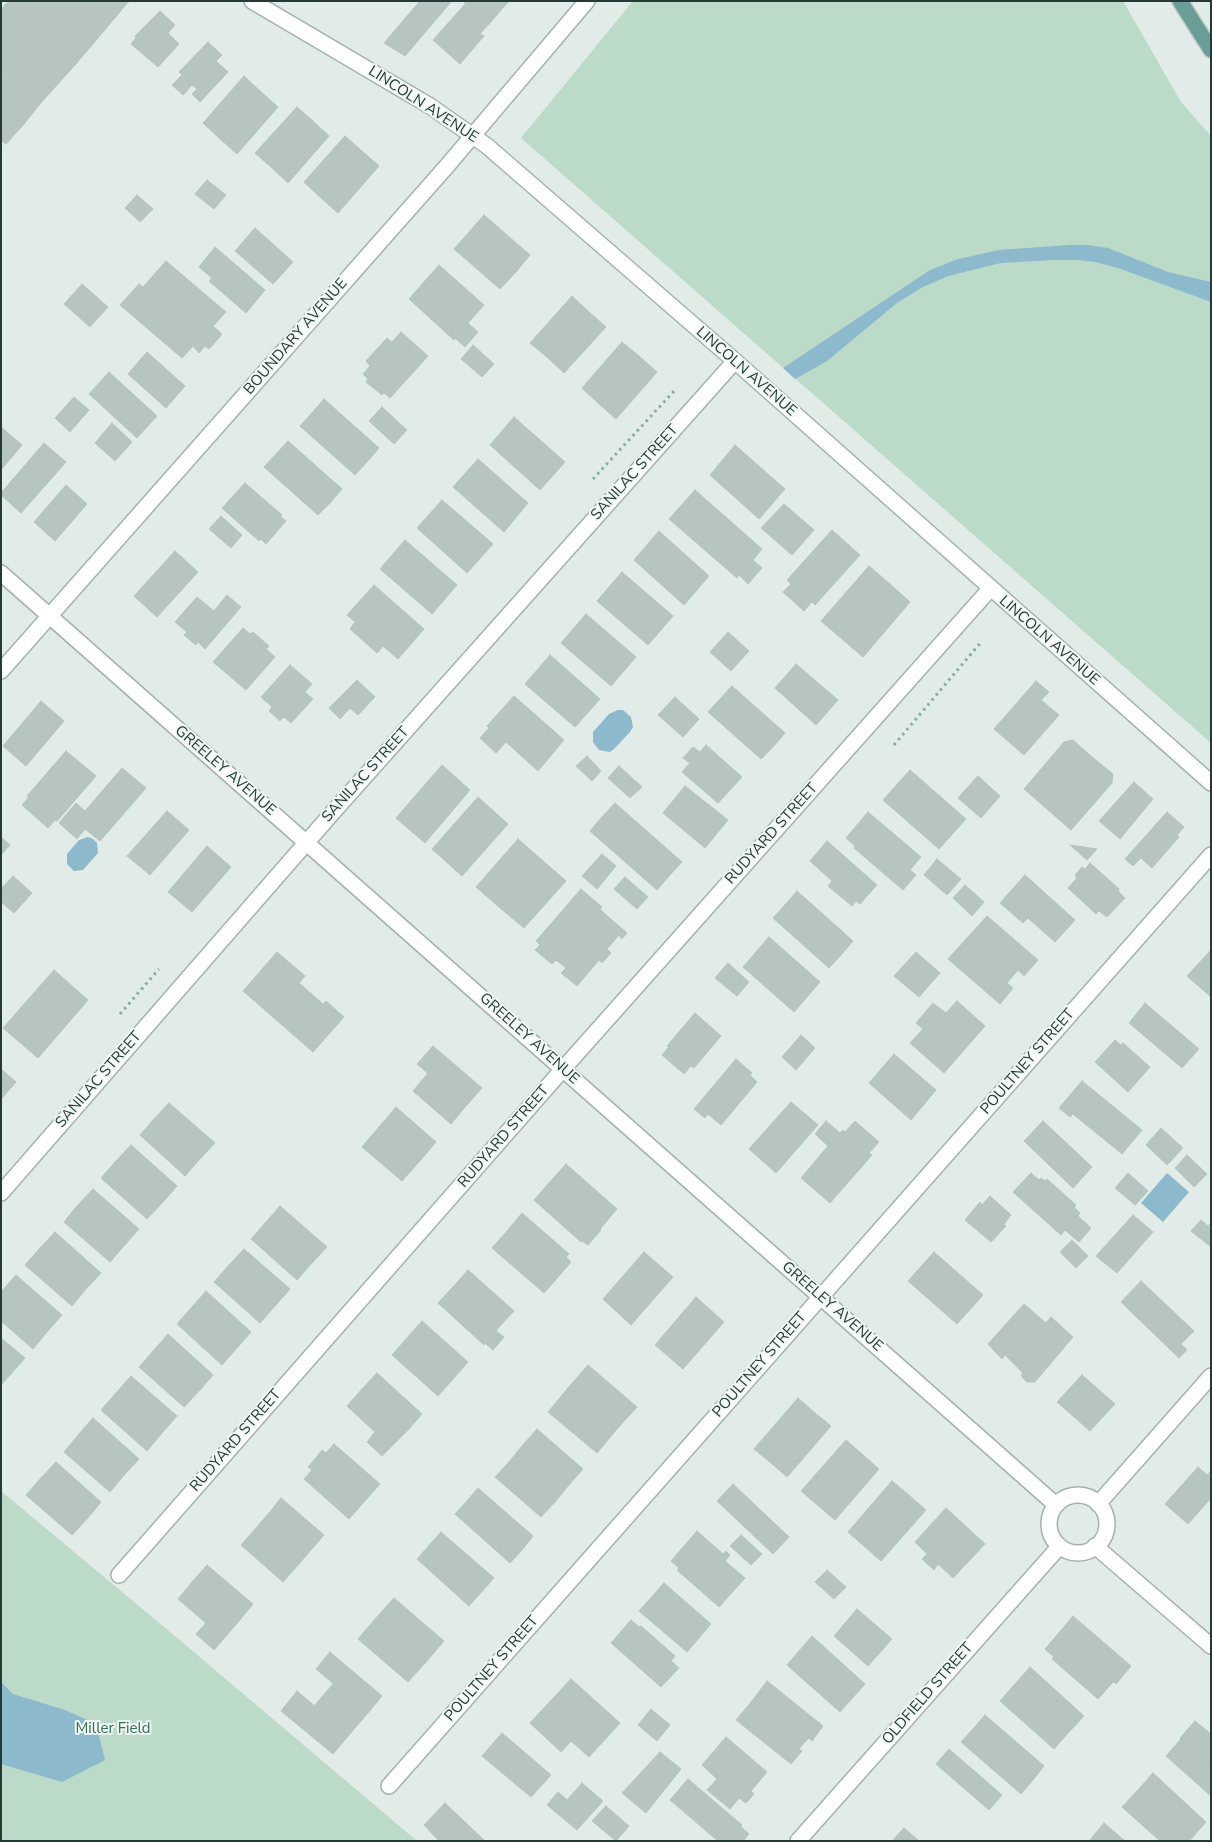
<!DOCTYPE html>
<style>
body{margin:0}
#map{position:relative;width:1212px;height:1842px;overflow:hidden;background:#e1ebe8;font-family:"Nunito Sans",sans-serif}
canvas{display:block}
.frame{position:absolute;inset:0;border:2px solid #233a37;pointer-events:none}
</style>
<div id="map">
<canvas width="1212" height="1842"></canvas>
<div class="frame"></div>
</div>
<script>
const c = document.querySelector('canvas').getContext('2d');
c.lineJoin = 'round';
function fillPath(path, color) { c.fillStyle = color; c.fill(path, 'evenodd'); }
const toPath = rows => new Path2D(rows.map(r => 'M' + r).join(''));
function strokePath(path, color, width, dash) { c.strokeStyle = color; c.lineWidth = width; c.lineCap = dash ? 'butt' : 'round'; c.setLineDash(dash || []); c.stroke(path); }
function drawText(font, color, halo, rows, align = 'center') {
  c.font = font + ' "Nunito Sans",sans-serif'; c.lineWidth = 4; c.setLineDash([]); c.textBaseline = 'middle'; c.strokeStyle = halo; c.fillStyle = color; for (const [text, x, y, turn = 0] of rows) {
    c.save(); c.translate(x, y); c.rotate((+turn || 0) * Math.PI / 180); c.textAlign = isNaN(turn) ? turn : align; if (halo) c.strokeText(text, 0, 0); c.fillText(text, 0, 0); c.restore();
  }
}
fillPath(toPath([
 [633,1,1123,1,1181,102,1211,136,1211,743,521,138],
 [1,1491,176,1637,417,1841,1,1841]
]), '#bcdac8');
fillPath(toPath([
 [1069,245,1088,245,1108,248,1168,272,1211,282,1211,302,1118,268,1095,262,1077,260,1053,260,1001,263,948,276,921,288,897,303,827,361,795,379,783,368,930,270,958,259,999,250],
 [618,710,623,710,631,717,633,727,630,732,614,749,610,752,599,750,593,742,593,732,609,714],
 [88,837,93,839,97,843,98,853,83,870,74,871,67,864,67,854,79,840],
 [1167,1173,1189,1192,1163,1222,1141,1203],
 [1,1682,13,1694,65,1710,96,1724,105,1760,62,1782,1,1764]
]), '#8db9cc');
const building = toPath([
 [9,1,41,1,92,45,75,65,5,5,9,1],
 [41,1,81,1,109,25,92,45,41,1],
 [81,1,129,1,109,25,81,1],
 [420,1,451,2,405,56,384,43,420,1],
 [463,1,509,1,489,24,463,1],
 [466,3,489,24,480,34,484,36,460,64,433,40,466,3],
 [5,5,75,65,57,85,1,37,1,10,5,5],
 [160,11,175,25,168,33,179,44,158,67,131,44,136,38,135,36,160,11],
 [1,37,57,85,40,104,1,70,1,37],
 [208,42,222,55,216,61,228,72,200,102,192,94,197,89,192,85,183,95,172,85,182,75,179,72,208,42],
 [1,70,40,104,24,124,1,104,1,70],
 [244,76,260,91,219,138,203,123,244,76],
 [260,91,278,107,237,154,219,138,260,91],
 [1,104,24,124,6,144,1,140,1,104],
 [297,107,313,121,271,167,255,153,297,107],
 [313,121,329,136,288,183,271,167,313,121],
 [345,136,362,151,321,198,304,182,345,136],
 [362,151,379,166,338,213,321,198,362,151],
 [207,180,226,195,214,209,195,194,207,180],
 [137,195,153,209,140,222,125,208,137,195],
 [484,215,530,255,516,272,470,231,484,215],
 [255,228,293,262,273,284,235,251,255,228],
 [470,231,516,272,500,289,454,249,470,231],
 [215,247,265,290,246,313,209,281,212,278,199,267,215,247],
 [166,261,226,312,213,326,222,334,211,347,143,287,166,261],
 [439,265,484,305,468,323,423,283,439,265],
 [423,283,478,332,465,347,455,338,454,340,409,299,423,283],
 [82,284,108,307,90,327,64,304,82,284],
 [139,284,143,287,211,347,209,349,205,346,199,353,193,346,182,358,120,305,139,284],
 [572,296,589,312,548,358,530,343,572,296],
 [589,312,606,327,564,373,548,358,589,312],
 [401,332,428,356,390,398,384,393,382,395,366,382,368,379,363,374,370,366,366,361,387,338,392,342,401,332],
 [622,342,639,356,598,403,582,388,622,342],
 [473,345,494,364,482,377,461,359,473,345],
 [147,352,185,386,166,408,128,374,147,352],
 [639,356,657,372,616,419,598,403,639,356],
 [109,372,157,416,137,438,89,394,109,372],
 [74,397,89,410,70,432,55,418,74,397],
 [324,399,379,448,367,462,312,413,324,399],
 [382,407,407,430,394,444,369,421,382,407],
 [312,413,367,462,355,475,300,426,312,413],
 [514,417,565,462,540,490,490,445,514,417],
 [112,423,132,442,115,461,95,443,112,423],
 [1,427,22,445,1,470,1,427],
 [288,441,342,489,330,503,276,454,288,441],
 [44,443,66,462,21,513,1,495,1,493,44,443],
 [735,445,785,489,759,519,710,475,735,445],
 [276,454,330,503,318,515,264,467,276,454],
 [478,459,528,503,504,532,453,487,478,459],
 [245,483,282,515,280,516,286,521,266,544,261,539,259,541,222,508,245,483],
 [66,485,87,504,55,541,34,522,66,485],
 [695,490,762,549,753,560,762,568,748,584,739,575,737,578,669,519,695,490],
 [442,500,493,544,467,573,417,528,442,500],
 [784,504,814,530,792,555,761,528,784,504],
 [221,516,242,535,231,548,209,529,221,516],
 [832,530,860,555,815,605,812,602,804,611,783,592,791,584,787,580,832,530],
 [659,531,709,576,684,605,634,560,659,531],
 [405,540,457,585,432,614,380,569,405,540],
 [175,551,198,572,157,617,134,596,175,551],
 [869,566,890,584,842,639,821,621,869,566],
 [622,572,673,616,648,645,597,601,622,572],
 [890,584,910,602,863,657,842,639,890,584],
 [374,585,424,629,398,659,383,646,377,653,350,629,355,622,347,615,374,585],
 [227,595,241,607,205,649,198,642,196,645,184,635,187,632,175,622,197,597,214,611,227,595],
 [586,614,636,657,611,686,561,643,586,614],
 [243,628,250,634,253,632,269,646,266,649,275,657,246,690,213,662,243,628],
 [728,632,749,651,731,671,710,652,728,632],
 [550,655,600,699,575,727,525,684,550,655],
 [796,664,838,700,816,725,775,688,796,664],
 [290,665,312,684,305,692,313,699,291,723,284,717,280,721,269,711,272,707,261,697,290,665],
 [357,680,375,697,358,715,350,708,340,719,329,708,357,680],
 [1036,681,1049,692,1041,700,1059,715,1024,755,994,729,1036,681],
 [732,686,785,733,773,747,720,699,732,686],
 [514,696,564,740,538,771,506,742,496,753,480,738,489,728,487,726,514,696],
 [675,697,699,719,683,737,658,715,675,697],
 [720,699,773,747,761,759,708,712,720,699],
 [41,701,64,721,26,766,3,746,41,701],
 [1073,740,1092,757,1047,809,1024,789,1064,742,1073,740],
 [706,745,742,777,718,803,682,772,690,763,683,758,693,747,700,752,706,745],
 [66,751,96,776,57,821,55,820,48,828,22,805,29,797,27,796,66,751],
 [587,756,601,771,592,781,576,766,587,756],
 [1092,757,1113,774,1112,783,1071,830,1047,809,1092,757],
 [442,765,470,790,425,843,396,818,442,765],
 [619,766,642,787,630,798,608,778,619,766],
 [122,768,146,788,100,841,85,829,77,839,59,823,76,803,85,811,122,768],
 [910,770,966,819,939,849,883,800,910,770],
 [978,776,1000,796,981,818,958,798,978,776],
 [1134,782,1153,799,1120,839,1099,821,1134,782],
 [685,786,728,820,705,848,663,813,685,786],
 [478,797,508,824,462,876,432,849,478,797],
 [615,803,682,862,669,876,602,817,615,803],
 [167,811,189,830,150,875,127,856,167,811],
 [868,812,921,857,910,870,916,875,903,890,854,848,855,846,846,838,868,812],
 [1167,812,1184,827,1177,835,1179,837,1152,868,1141,858,1133,866,1125,859,1167,812],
 [602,817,669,876,657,890,590,831,602,817],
 [1,837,10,845,1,855,1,837],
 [518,839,542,860,500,908,476,887,518,839],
 [827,841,877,885,860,904,856,901,852,906,828,886,832,881,810,861,827,841],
 [1070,845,1097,849,1087,860,1070,845],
 [207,846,231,867,192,912,168,892,207,846],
 [602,854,616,866,597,889,582,876,602,854],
 [937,859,961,879,947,895,924,875,937,859],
 [542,860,566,881,524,928,500,908,542,860],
 [1090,863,1119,889,1118,891,1125,898,1107,917,1099,911,1096,914,1068,888,1077,878,1075,875,1082,867,1085,869,1090,863],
 [1025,875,1075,920,1055,942,1028,918,1023,923,1000,903,1025,875],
 [13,876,32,893,14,913,1,902,1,889,13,876],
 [625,877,648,897,637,909,614,889,625,877],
 [965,885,984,902,972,916,953,898,965,885],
 [581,889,602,907,600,909,605,914,561,964,556,960,552,964,535,950,540,945,536,941,581,889],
 [797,891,853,941,841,955,785,905,797,891],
 [785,905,841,955,829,968,773,918,785,905],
 [605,914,627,933,622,939,619,935,607,949,611,953,602,963,599,960,577,986,561,973,566,968,561,964,605,914],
 [987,916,1038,960,1024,976,1018,970,1012,977,967,938,987,916],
 [769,937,820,982,794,1012,743,967,769,937],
 [967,938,1012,977,1007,983,1013,988,1000,1004,948,959,967,938],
 [1211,950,1211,997,1187,976,1211,950],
 [277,952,305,976,299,983,323,1004,326,1001,344,1017,313,1052,243,991,277,952],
 [916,952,940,973,919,997,894,976,916,952],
 [728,963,749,982,737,996,715,978,728,963],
 [54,970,88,1000,38,1058,3,1028,54,970],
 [957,1001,985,1026,944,1073,910,1043,923,1029,916,1023,933,1003,946,1013,957,1001],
 [1145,1003,1199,1049,1182,1068,1129,1023,1145,1003],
 [695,1013,721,1036,694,1068,691,1066,684,1074,662,1055,669,1047,667,1046,695,1013],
 [801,1035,815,1048,796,1070,782,1057,801,1035],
 [1115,1040,1121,1045,1123,1043,1150,1067,1128,1092,1095,1062,1115,1040],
 [433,1046,482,1088,466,1106,417,1064,433,1046],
 [894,1054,936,1090,911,1120,869,1083,894,1054],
 [736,1059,752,1073,750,1075,757,1082,721,1125,708,1114,705,1118,694,1109,736,1059],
 [1,1069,16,1082,2,1098,1,1097,1,1069],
 [428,1073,466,1106,451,1124,413,1091,428,1073],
 [1082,1081,1142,1130,1122,1154,1073,1114,1070,1117,1059,1108,1082,1081],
 [791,1102,818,1125,776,1173,749,1149,791,1102],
 [169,1103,215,1143,199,1160,154,1119,169,1103],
 [396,1107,436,1142,419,1162,379,1127,396,1107],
 [154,1119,199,1160,185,1176,140,1135,154,1119],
 [826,1121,840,1133,843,1130,845,1132,855,1121,879,1142,869,1153,872,1155,830,1203,801,1178,828,1146,815,1134,826,1121],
 [1043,1121,1092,1167,1073,1188,1024,1141,1043,1121],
 [379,1127,419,1162,402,1181,362,1147,379,1127],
 [1161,1128,1183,1148,1167,1165,1146,1145,1161,1128],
 [131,1145,177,1186,163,1202,116,1161,131,1145],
 [1187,1155,1207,1174,1194,1187,1175,1168,1187,1155],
 [116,1161,163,1202,147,1219,101,1178,116,1161],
 [566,1164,617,1209,600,1229,548,1184,566,1164],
 [1031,1173,1039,1180,1041,1178,1045,1181,1047,1179,1076,1205,1074,1207,1080,1213,1078,1216,1091,1228,1079,1242,1065,1230,1061,1235,1013,1192,1031,1173],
 [1128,1173,1148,1191,1135,1205,1115,1188,1128,1173],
 [548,1184,601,1230,588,1245,582,1241,581,1242,534,1200,548,1184],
 [93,1189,139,1229,123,1247,77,1206,93,1189],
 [990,1196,1011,1215,1004,1224,1006,1226,991,1242,965,1220,980,1202,982,1205,990,1196],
 [77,1206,123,1247,110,1262,64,1222,77,1206],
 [280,1206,327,1247,312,1263,266,1222,280,1206],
 [522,1213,569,1254,566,1257,571,1262,559,1276,507,1231,522,1213],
 [1133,1215,1153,1232,1117,1273,1096,1256,1133,1215],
 [1201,1220,1208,1226,1211,1223,1211,1247,1191,1231,1201,1220],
 [266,1222,312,1263,297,1280,251,1239,266,1222],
 [507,1231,559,1276,544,1293,492,1248,507,1231],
 [55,1232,101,1273,87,1288,41,1247,55,1232],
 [1072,1240,1088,1256,1076,1268,1060,1252,1072,1240],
 [41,1247,87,1288,72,1306,25,1265,41,1247],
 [244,1249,290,1289,275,1306,229,1265,244,1249],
 [644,1252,673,1277,631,1325,603,1299,644,1252],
 [934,1252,983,1295,957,1324,908,1281,934,1252],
 [229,1265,275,1306,260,1323,214,1282,229,1265],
 [468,1270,514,1311,498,1328,453,1287,468,1270],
 [16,1275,62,1315,47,1332,1,1292,16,1275],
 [1141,1281,1194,1331,1181,1344,1187,1350,1179,1358,1121,1302,1141,1281],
 [453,1287,498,1328,496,1331,504,1337,493,1350,485,1343,484,1345,438,1303,453,1287],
 [206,1291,251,1332,237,1348,192,1307,206,1291],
 [1,1292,47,1332,33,1349,1,1321,1,1292],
 [696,1297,724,1322,683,1369,655,1345,696,1297],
 [1024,1304,1046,1323,1012,1362,1005,1355,1002,1359,988,1344,1024,1304],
 [192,1307,237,1348,222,1365,177,1324,192,1307],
 [1051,1317,1073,1337,1035,1382,1027,1382,1022,1377,1022,1372,1012,1362,1051,1317],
 [422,1321,468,1362,454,1378,407,1338,422,1321],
 [168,1334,213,1375,200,1390,154,1350,168,1334],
 [1,1338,25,1358,10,1375,1,1368,1,1338],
 [407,1338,454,1378,438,1396,392,1355,407,1338],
 [154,1350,200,1390,184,1407,139,1367,154,1350],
 [588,1365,637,1407,617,1429,568,1388,588,1365],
 [1,1368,10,1375,1,1385,1,1368],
 [377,1373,422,1414,408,1430,362,1389,377,1373],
 [1082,1375,1115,1404,1090,1431,1057,1402,1082,1375],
 [131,1376,177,1416,162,1433,116,1393,131,1376],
 [568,1388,617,1429,597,1453,548,1412,568,1388],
 [362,1389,408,1430,382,1456,367,1442,375,1432,347,1406,362,1389],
 [116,1393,162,1433,147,1451,101,1410,116,1393],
 [798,1398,815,1413,771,1463,754,1449,798,1398],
 [815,1413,831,1426,787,1477,771,1463,815,1413],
 [93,1418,139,1459,125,1474,79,1434,93,1418],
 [537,1429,583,1469,568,1486,522,1446,537,1429],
 [79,1434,125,1474,110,1492,64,1452,79,1434],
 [846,1440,879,1469,835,1520,801,1491,846,1440],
 [334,1444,380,1484,364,1502,315,1459,322,1450,326,1453,334,1444],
 [522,1446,568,1486,555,1502,509,1462,522,1446],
 [315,1459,364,1502,349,1519,304,1479,312,1470,308,1467,315,1459],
 [56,1462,101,1502,87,1519,41,1478,56,1462],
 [509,1462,555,1502,541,1517,495,1477,509,1462],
 [1198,1467,1207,1475,1211,1471,1211,1498,1188,1524,1165,1504,1198,1467],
 [41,1478,87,1519,72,1535,26,1495,41,1478],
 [892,1481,910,1496,865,1547,848,1532,892,1481],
 [733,1484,789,1537,773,1554,717,1501,733,1484],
 [478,1488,533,1536,522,1550,467,1501,478,1488],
 [910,1496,926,1510,881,1561,865,1547,910,1496],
 [281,1498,324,1535,311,1550,269,1513,281,1498],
 [467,1501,522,1550,510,1563,455,1514,467,1501],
 [946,1508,985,1544,953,1578,938,1564,934,1570,922,1559,927,1554,915,1542,946,1508],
 [269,1513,311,1550,298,1565,256,1528,269,1513],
 [256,1528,298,1565,283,1582,241,1545,256,1528],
 [697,1531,723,1554,726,1551,730,1555,725,1561,745,1578,719,1607,677,1570,679,1568,671,1561,697,1531],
 [441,1532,494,1578,469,1606,417,1559,441,1532],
 [741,1535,762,1554,751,1565,730,1546,741,1535],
 [207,1565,253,1604,239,1621,192,1582,207,1565],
 [827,1570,846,1587,834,1599,815,1582,827,1570],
 [192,1582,239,1621,214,1650,196,1634,206,1623,178,1599,192,1582],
 [664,1583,711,1624,687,1652,639,1611,664,1583],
 [394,1598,444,1641,426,1662,376,1618,394,1598],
 [857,1609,892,1639,868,1666,834,1636,857,1609],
 [1073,1616,1131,1666,1116,1684,1058,1634,1073,1616],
 [376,1618,426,1662,408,1682,358,1639,376,1618],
 [631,1620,639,1627,641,1626,675,1656,671,1661,679,1668,661,1687,611,1643,631,1620],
 [1058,1634,1113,1682,1098,1699,1052,1659,1054,1657,1045,1649,1058,1634],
 [812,1636,865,1684,840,1712,787,1665,812,1636],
 [330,1652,382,1696,368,1713,316,1669,330,1652],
 [1030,1667,1084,1716,1069,1732,1015,1684,1030,1667],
 [571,1679,620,1723,589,1757,571,1741,561,1752,530,1723,571,1679],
 [767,1681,823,1726,812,1741,809,1738,804,1743,752,1701,767,1681],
 [333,1684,368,1713,349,1735,314,1706,333,1684],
 [1015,1684,1069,1732,1054,1749,1000,1701,1015,1684],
 [297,1691,349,1735,333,1754,281,1711,297,1691],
 [752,1701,804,1743,799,1749,802,1751,791,1764,736,1720,752,1701],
 [651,1709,670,1725,657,1741,638,1725,651,1709],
 [985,1715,1044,1766,1033,1780,973,1729,985,1715],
 [1195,1721,1211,1734,1211,1766,1180,1738,1195,1721],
 [973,1729,1033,1780,1021,1794,961,1742,973,1729],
 [502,1733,551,1775,531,1797,482,1756,502,1733],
 [726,1737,767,1772,751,1791,754,1794,746,1803,739,1798,730,1809,707,1790,717,1779,702,1765,726,1737],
 [1181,1739,1211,1766,1211,1796,1166,1756,1181,1739],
 [949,1749,1002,1795,989,1810,936,1764,949,1749],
 [660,1752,681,1769,646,1813,622,1793,660,1752],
 [1153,1773,1206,1822,1191,1839,1137,1791,1153,1773],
 [688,1779,742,1825,740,1826,749,1834,743,1841,718,1841,670,1800,688,1779],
 [582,1783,603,1801,577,1830,547,1805,558,1792,567,1800,582,1783],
 [1137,1791,1191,1839,1189,1841,1160,1841,1122,1807,1137,1791],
 [445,1803,485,1841,439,1841,424,1825,445,1803],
 [606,1806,629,1826,616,1841,592,1821,606,1806],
 [1104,1823,1125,1841,1089,1841,1104,1823],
 [904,1828,919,1841,893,1840,904,1828]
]);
fillPath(building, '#b7c5c1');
strokePath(building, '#b4c4bf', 1);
const minor = toPath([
 [252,1,430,106,487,146,735,361,1211,783],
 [1,573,1056,1505],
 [1,671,447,166,587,1],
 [1,1193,334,811,735,361],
 '1049 1524a29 29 0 1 1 58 0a29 29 0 1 1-58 0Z',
 [1098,1504,1211,1376],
 [1095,1546,1211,1646],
 [119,1575,563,1069,990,589],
 [389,1786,1211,855],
 [798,1841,1059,1547]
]);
const major = toPath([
 [1180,1,1211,50]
]);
strokePath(minor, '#a4b2af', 18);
strokePath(major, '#c1c8c7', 18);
strokePath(toPath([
 [593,479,675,390],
 [894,745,982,641],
 [120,1014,159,969]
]), '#84aca5', 3, [2.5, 4]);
strokePath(minor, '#fff', 15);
strokePath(major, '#699d97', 15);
drawText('15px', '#233a37', '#f1f7f5', [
 ["LINCOLN AVENUE",423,105,33],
 ["BOUNDARY AVENUE",296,337,-49],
 ["LINCOLN AVENUE",746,372,41],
 ["SANILAC STREET",635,473,-48],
 ["LINCOLN AVENUE",1049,641,41],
 ["GREELEY AVENUE",225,771,41],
 ["SANILAC STREET",366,775,-48],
 ["RUDYARD STREET",772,834,-48],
 ["GREELEY AVENUE",529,1039,42],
 ["POULTNEY STREET",1028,1062,-49],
 ["SANILAC STREET",99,1080,-49],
 ["RUDYARD STREET",504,1137,-49],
 ["GREELEY AVENUE",832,1307,41],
 ["POULTNEY STREET",760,1365,-49],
 ["RUDYARD STREET",236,1441,-49],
 ["POULTNEY STREET",492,1669,-49],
 ["OLDFIELD STREET",928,1694,-49]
]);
drawText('15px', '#306d51', '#f1f7f5', [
 ["Miller Field",113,1729]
]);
</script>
